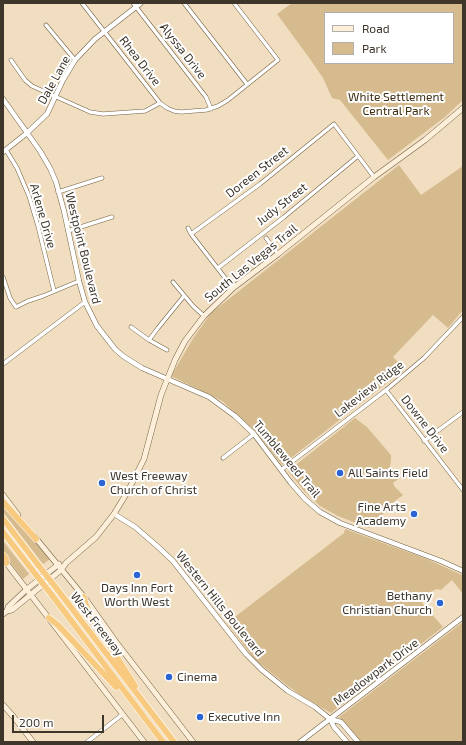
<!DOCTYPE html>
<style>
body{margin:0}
#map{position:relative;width:466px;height:745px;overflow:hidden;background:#f1dec0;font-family:"Exo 2",sans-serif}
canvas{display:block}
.frame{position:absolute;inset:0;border:4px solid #3e362b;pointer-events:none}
.legend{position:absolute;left:324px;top:12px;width:130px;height:52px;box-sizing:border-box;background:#fff;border:1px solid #b2afaa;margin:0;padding:5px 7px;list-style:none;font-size:12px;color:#3e362b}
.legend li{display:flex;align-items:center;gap:8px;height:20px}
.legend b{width:20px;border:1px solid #b2afaa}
.scale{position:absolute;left:12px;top:715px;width:92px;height:18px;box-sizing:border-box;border:2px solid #3e362b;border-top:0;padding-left:5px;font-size:12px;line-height:14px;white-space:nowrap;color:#3e362b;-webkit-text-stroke:3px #fff;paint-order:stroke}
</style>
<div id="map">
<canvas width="466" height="745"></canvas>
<div class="frame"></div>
<ul class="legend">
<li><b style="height:5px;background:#fdefd9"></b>Road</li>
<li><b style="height:11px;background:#d6bb8f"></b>Park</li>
</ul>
<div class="scale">200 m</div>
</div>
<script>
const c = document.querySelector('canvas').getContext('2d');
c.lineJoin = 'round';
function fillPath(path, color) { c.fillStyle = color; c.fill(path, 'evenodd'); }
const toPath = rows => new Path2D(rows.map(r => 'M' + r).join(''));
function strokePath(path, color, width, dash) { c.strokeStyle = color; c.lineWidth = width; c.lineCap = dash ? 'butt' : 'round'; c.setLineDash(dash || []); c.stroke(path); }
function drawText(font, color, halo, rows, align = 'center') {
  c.font = font + ' "Exo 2",sans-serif'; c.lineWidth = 4; c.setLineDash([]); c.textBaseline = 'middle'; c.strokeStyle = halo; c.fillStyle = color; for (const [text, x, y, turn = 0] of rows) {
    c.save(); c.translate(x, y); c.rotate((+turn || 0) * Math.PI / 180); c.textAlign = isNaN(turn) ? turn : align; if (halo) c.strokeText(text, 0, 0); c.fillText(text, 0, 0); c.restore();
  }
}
fillPath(toPath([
 [292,3,463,3,463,100,445,117,388,160,340,100,332,98,323,78,310,59,277,14],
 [325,13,453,13,453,63,325,63],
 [399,165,421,195,463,166,463,310,448,328,433,315,393,357,405,369,282,465,256,432,222,401,171,376,194,337,211,313],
 [355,418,367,427,391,455,391,461,389,472,392,476,401,477,393,483,395,487,403,495,391,504,391,506,369,528,338,516,320,506,304,491,288,471],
 [3,506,24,528,50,559,43,564,3,512],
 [345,529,427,559,462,575,463,594,452,580,441,590,437,589,426,594,422,603,443,627,331,713,301,696,255,660,227,623,344,533],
 [3,541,29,574,23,579,3,553],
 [463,622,463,742,361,742,339,717]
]), '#d6bb8f');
const minor = toPath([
 [82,3,160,103,167,108,174,111,181,112,206,110,218,106,228,100,278,60,234,3],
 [133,3,206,97,211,109],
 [184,3,247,84],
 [46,25,75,60],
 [11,60,25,80,32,86,90,112,103,114,145,111,160,103],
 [6,150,17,168,29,196,38,226,54,291],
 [58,192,102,178],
 [188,228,191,234,233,288],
 [68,231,112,217],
 [191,234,260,184,334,124,374,177],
 [266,238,278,254],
 [218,268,284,217,358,156],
 [3,277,10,298,16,307,28,301,43,296,79,281],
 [173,282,193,306,204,316],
 [131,327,149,340,167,350],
 [149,340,158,328,184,296],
 [3,364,85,302],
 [386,390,463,490],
 [424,441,463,412],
 [223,458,254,434],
 [281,470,386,390,424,358,463,317],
 [87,742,123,714]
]);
const tertiary = toPath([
 [3,99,40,151,50,168,56,182,64,211,79,281,85,302,97,326,115,349,123,356,142,368,209,397,235,416,254,434,291,483,305,499,320,512,340,523,441,561,463,571],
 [3,152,27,133,47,114,63,80,75,60,95,39,141,3],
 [114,514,135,527,157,546,173,561,246,654,262,670,288,691,315,707,330,719,341,722,358,742],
 [330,719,334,727,347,742],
 [300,742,463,617]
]);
const secondary = toPath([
 [3,495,18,515],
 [34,536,84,597,116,642,193,742],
 [4,560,144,742],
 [7,611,8,607,27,589,59,564],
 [3,614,7,611,12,610,61,570,66,563,96,537,114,514,128,491,144,459,161,395,175,360,185,341,204,316,233,288,278,254,374,177,425,140,463,108],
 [3,705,13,716,33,742]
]);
const motorway = toPath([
 [3,502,36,539],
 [3,519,39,566],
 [3,532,33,571],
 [3,555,6,559,6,563],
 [57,589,174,742],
 [51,594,163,742],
 [84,597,85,603,91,616,135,686],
 [49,618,58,625,116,687]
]);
strokePath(minor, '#706045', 4.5);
strokePath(tertiary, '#706045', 5.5);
strokePath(secondary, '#706045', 6);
strokePath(motorway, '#fff', 7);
strokePath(minor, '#fff', 3.5);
strokePath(tertiary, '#fff', 4.5);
strokePath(secondary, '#fdefd9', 5);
strokePath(motorway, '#f8ca7f', 6);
const motorwayBridge = toPath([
 [39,566,57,589],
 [33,571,51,594]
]);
strokePath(motorwayBridge, '#fff', 7, []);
strokePath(motorwayBridge, '#f8ca7f', 6);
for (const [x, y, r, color] of [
 [340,473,4,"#2b65d3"],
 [102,483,4,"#2b65d3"],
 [414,514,4,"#2b65d3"],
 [137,575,4,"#2b65d3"],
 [440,603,4,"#2b65d3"],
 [169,677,4,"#2b65d3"],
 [200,717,4,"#2b65d3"]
]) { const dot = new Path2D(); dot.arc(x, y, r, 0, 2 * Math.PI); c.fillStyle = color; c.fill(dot); strokePath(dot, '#fff', 1.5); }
drawText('12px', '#3e362b', '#fff', [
 ["Alyssa Drive",183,51,52],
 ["Rhea Drive",140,61,52],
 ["Dale Lane",54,80,-61],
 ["Doreen Street",257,172,-38],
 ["Judy Street",282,204,-38],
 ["Arlene Drive",43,216,74],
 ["Westpoint Boulevard",83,248,76],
 ["South Las Vegas Trail",251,263,-39],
 ["Lakeview Ridge",369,389,-38],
 ["Downe Drive",425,424,52],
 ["Tumbleweed Trail",287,459,50],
 ["Western Hills Boulevard",220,604,51],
 ["West Freeway",97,624,52],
 ["Meadowpark Drive",376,672,-37]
]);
drawText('12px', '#3e2e10', '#fff', [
 ["White Settlement",396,97],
 ["Central Park",396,111]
]);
drawText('12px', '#3e362b', '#fff', [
 ["All Saints Field",348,473],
 ["West Freeway",110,476],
 ["Church of Christ",110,490],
 ["Fine Arts",406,507,"right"],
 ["Academy",406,521,"right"],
 ["Days Inn Fort",137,588,"center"],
 ["Worth West",137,602,"center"],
 ["Bethany",432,596,"right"],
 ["Christian Church",432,610,"right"],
 ["Cinema",177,677],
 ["Executive Inn",208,717]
], 'left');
</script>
